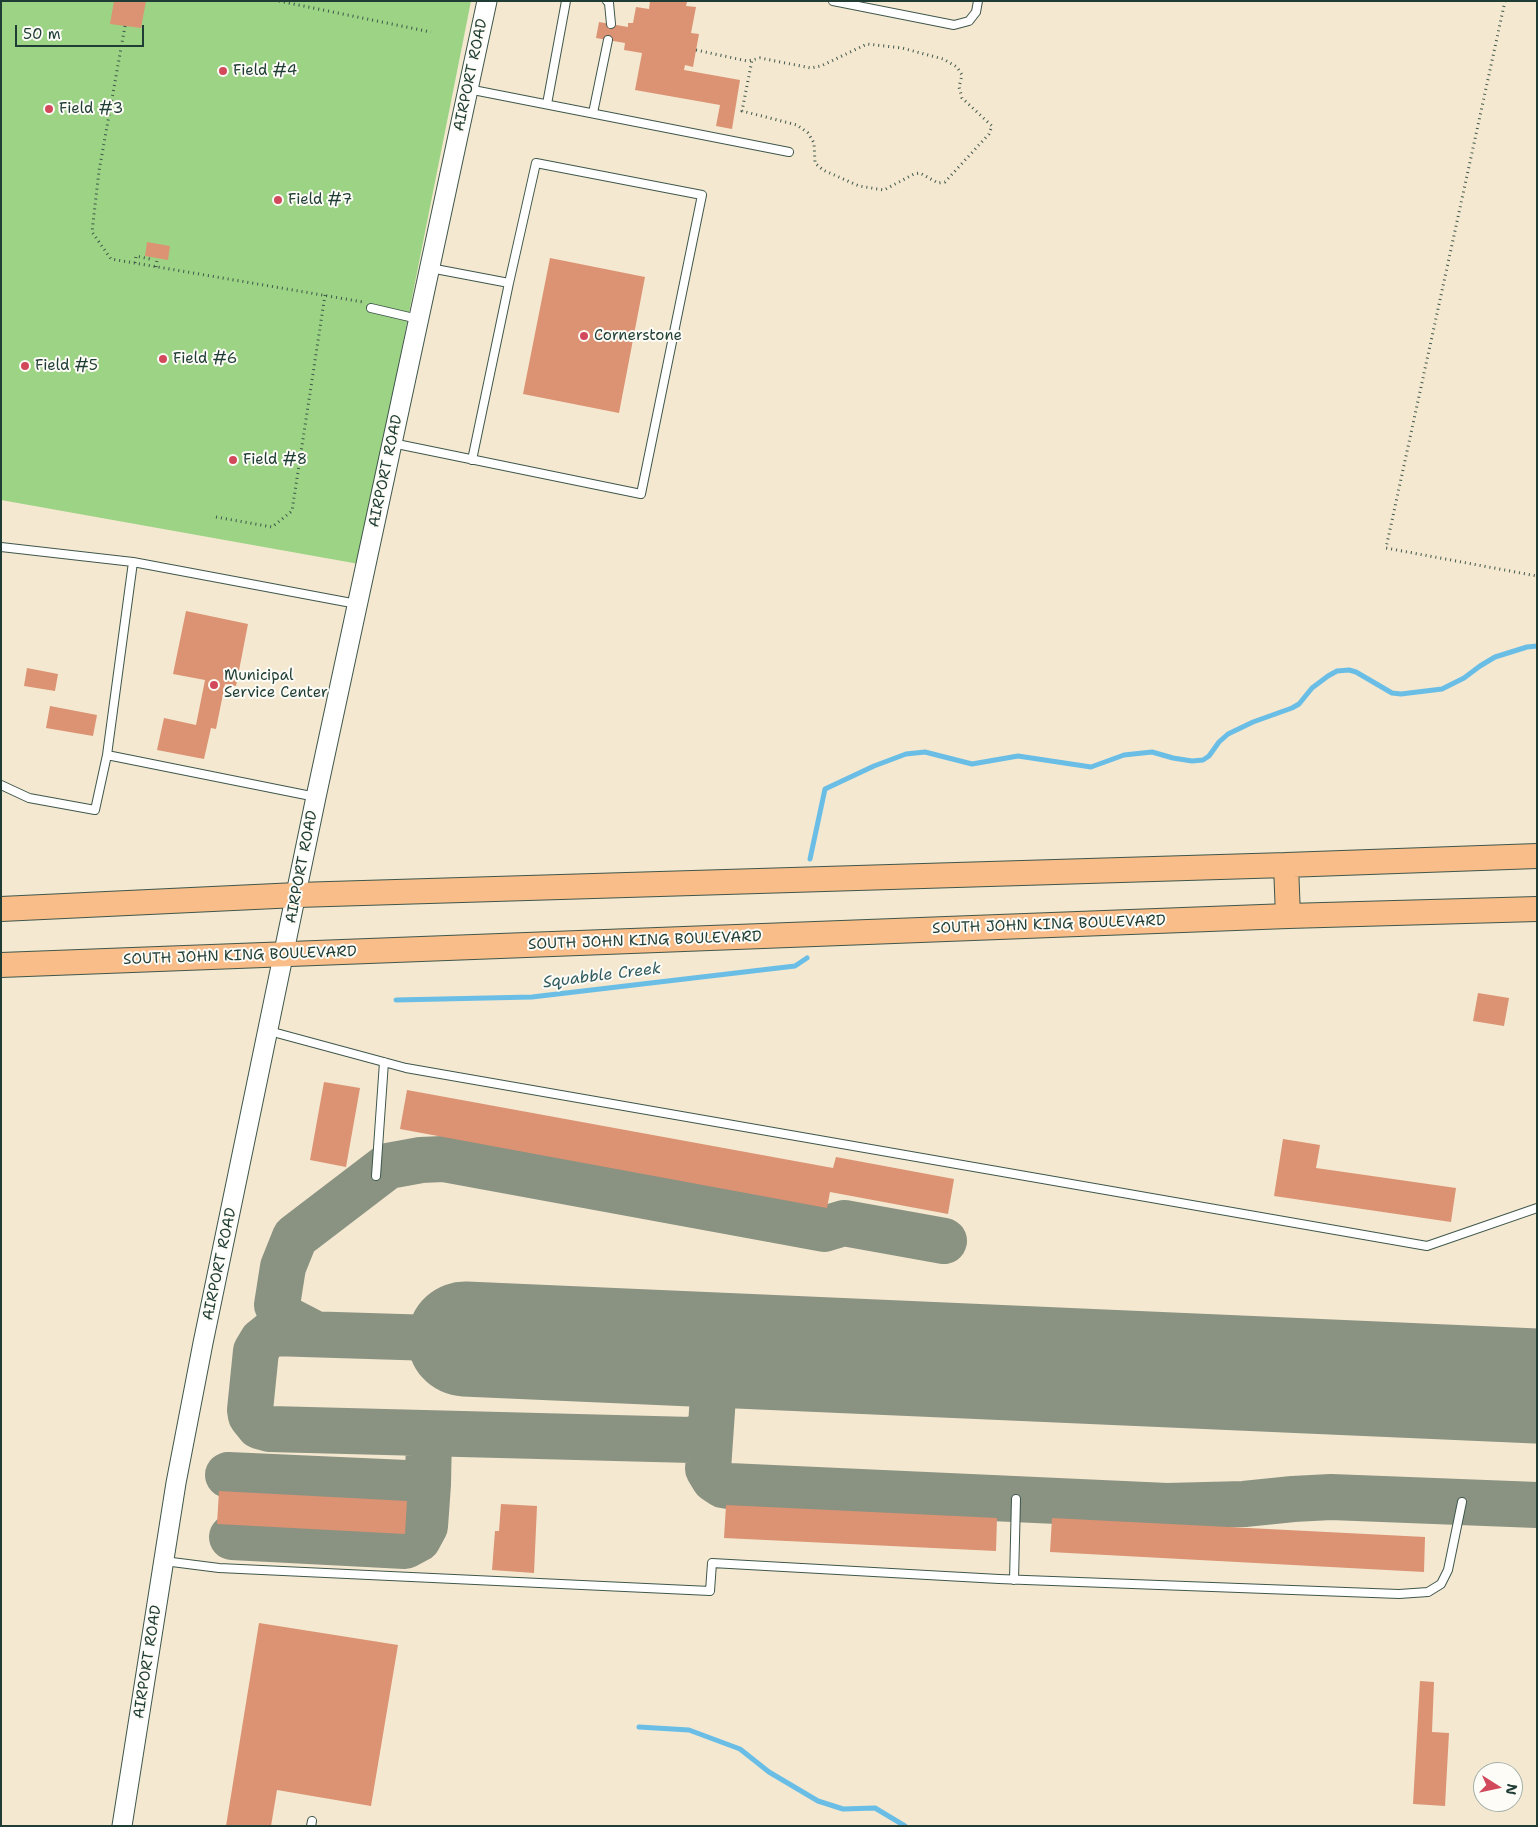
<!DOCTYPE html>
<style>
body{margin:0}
#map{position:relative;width:1538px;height:1827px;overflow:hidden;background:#f4e8d0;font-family:"Shantell Sans",sans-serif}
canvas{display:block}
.frame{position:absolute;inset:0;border:2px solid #1f3d34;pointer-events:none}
.north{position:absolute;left:1473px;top:1762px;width:50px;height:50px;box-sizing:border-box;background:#fdfcf7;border:1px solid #a4b0a9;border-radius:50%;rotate:100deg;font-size:14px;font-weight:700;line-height:20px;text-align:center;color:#1f3d34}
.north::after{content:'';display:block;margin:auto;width:18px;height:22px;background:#d1495b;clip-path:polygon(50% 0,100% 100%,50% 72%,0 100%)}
.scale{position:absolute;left:15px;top:25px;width:129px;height:22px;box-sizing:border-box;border:2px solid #1f3d34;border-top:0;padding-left:6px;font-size:15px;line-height:18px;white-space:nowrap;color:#1f3d34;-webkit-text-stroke:4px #fdfcf7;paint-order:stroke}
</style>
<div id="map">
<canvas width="1538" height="1827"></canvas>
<div class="frame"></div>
<div class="north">N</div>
<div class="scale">50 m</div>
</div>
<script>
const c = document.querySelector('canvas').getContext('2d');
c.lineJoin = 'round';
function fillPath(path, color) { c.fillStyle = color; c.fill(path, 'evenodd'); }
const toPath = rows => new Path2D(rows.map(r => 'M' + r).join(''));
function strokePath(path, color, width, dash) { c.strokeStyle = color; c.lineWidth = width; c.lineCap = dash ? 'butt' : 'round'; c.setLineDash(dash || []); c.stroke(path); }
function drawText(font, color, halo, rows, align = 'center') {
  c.font = font + ' "Shantell Sans",sans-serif'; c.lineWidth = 4; c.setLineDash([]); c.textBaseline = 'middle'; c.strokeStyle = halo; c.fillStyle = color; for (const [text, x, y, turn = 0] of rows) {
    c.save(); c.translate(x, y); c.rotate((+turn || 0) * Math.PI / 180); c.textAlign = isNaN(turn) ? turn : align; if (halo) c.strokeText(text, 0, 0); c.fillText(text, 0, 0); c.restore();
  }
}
fillPath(toPath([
 [1,1,471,1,359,564,1,500]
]), '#9cd384');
strokePath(toPath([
 [810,859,825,789,874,766,906,754,925,752,972,764,1018,756,1091,767,1124,755,1152,752,1173,758,1192,761,1203,760,1209,756,1219,742,1228,734,1253,722,1292,708,1299,704,1312,688,1328,676,1337,671,1349,670,1356,672,1392,693,1401,694,1442,689,1464,678,1480,666,1495,657,1527,647,1537,646],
 [396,1000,532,997,795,966,807,958],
 [639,1727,689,1730,740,1749,769,1772,818,1801,843,1809,875,1808,905,1826]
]), '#6abee6', 5);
strokePath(toPath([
 [313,1333,288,1320,281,1314,277,1305,283,1267,295,1237,388,1166,421,1160,443,1159,824,1229,844,1223,944,1241],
 [465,1339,272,1333,262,1341,256,1351,250,1410,251,1416,259,1426,270,1429,692,1440,706,1434,711,1426,716,1350],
 [711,1426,708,1469,714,1479,723,1485,729,1486,1167,1506,1244,1504,1293,1499,1331,1497,1537,1505],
 [228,1475,428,1484,429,1434],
 [232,1537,405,1546,418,1539,425,1526,428,1484]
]), '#8a9282', 46);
strokePath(toPath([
 [465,1339,1537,1386]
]), '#8a9282', 115);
fillPath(toPath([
 [114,1,146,1,141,28,110,24],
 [650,1,684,1,687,2,686,6,696,7,691,33,699,34,693,67,685,65,684,70,740,80,732,129,716,126,720,105,635,90,642,53,624,50,625,43,596,38,599,22,628,27,628,23,633,23,636,7,649,9],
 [147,242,170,246,168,260,145,256],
 [550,258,645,277,619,413,523,394],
 [186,611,248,624,236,686,225,684,216,729,211,728,204,759,157,750,164,718,196,725,205,680,173,674],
 [27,668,58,674,55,691,24,686],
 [50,706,97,715,93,736,46,728],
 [1478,993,1509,998,1504,1026,1473,1021],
 [324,1082,360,1088,346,1167,310,1160],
 [407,1090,833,1168,836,1157,954,1179,948,1214,830,1192,827,1208,400,1129],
 [1283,1139,1320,1145,1316,1168,1456,1188,1451,1222,1274,1196],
 [219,1491,407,1501,405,1534,217,1524],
 [501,1504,537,1506,534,1573,492,1570,495,1531,499,1531],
 [726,1505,997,1518,996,1551,724,1538],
 [1052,1518,1425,1537,1424,1572,1050,1552],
 [259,1623,398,1645,371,1806,277,1790,271,1826,226,1826],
 [1420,1681,1434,1682,1432,1732,1449,1733,1445,1806,1413,1804]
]), '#db9373');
const service = toPath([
 [607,1,609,3,611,24],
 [833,1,954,25,969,21,976,12,978,1],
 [468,89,789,152],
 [547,104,566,1],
 [593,113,608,40],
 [371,308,418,319],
 [392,443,641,494,702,195,536,163,509,283,430,268],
 [472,460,509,283],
 [1,547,133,562,357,604],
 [107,755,133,562],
 [1,785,29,798,95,810,107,755,316,797],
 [269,1031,406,1068,1427,1246,1537,1208],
 [376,1176,384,1062],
 [164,1561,219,1568,710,1591,712,1563,999,1579,1399,1594,1428,1592,1441,1584,1448,1570,1462,1502],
 [1014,1580,1016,1499],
 [311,1826,312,1821]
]);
const tertiary = toPath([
 [122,1826,176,1483,203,1343,316,797,487,1]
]);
const primary = toPath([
 [1286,865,1288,916],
 [1,909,297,895,1286,865,1537,856],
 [1,965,1288,916,1537,909]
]);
strokePath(service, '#3f574b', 10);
strokePath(tertiary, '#3f574b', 21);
strokePath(primary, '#3f574b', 26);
strokePath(toPath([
 [279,1,431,32],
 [1505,1,1386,548,1537,576],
 [125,26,99,171,92,232,111,259,363,302],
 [696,50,747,61,752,60,760,58,811,68,821,66,867,44,902,48,943,59,957,67,962,75,959,87,962,98,992,126,989,134,945,182,938,183,920,173,914,174,884,190,859,186,823,170,815,163,814,143,808,133,797,125,742,111,752,60],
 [135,263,136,256,150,259],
 [156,267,157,260],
 [216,517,272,527,292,511,325,295]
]), '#3f574b', 3, [1, 4]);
strokePath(service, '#fff', 8);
strokePath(tertiary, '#fff', 19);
strokePath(primary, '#f8bd89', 24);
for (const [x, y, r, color] of [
 [223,71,5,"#d1495b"],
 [49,109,5,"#d1495b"],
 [278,200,5,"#d1495b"],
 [584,336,5,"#d1495b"],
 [163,359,5,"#d1495b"],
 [25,366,5,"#d1495b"],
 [233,460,5,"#d1495b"],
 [214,685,5,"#d1495b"]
]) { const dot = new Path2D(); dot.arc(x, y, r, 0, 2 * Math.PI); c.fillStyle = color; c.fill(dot); strokePath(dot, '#fdfcf7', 2); }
drawText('15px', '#1f3d34', '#fdfcf7', [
 ["Field #4",233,71],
 ["Field #3",59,109],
 ["Field #7",288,200],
 ["Cornerstone",594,336],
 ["Field #6",173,359],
 ["Field #5",35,366],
 ["Field #8",243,460],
 ["Municipal",224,676],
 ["Service Center",224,693]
], 'left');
drawText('15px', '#1f3d34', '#fdfcf7', [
 ["AIRPORT ROAD",471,75,-78],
 ["AIRPORT ROAD",386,471,-78],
 ["AIRPORT ROAD",302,867,-79],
 ["SOUTH JOHN KING BOULEVARD",1049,925,-2],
 ["SOUTH JOHN KING BOULEVARD",645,941,-2],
 ["SOUTH JOHN KING BOULEVARD",240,956,-2],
 ["AIRPORT ROAD",220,1264,-78],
 ["AIRPORT ROAD",148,1662,-81]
]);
drawText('italic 16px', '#325d60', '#fdfcf7', [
 ["Squabble Creek",602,976,-7]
]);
</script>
